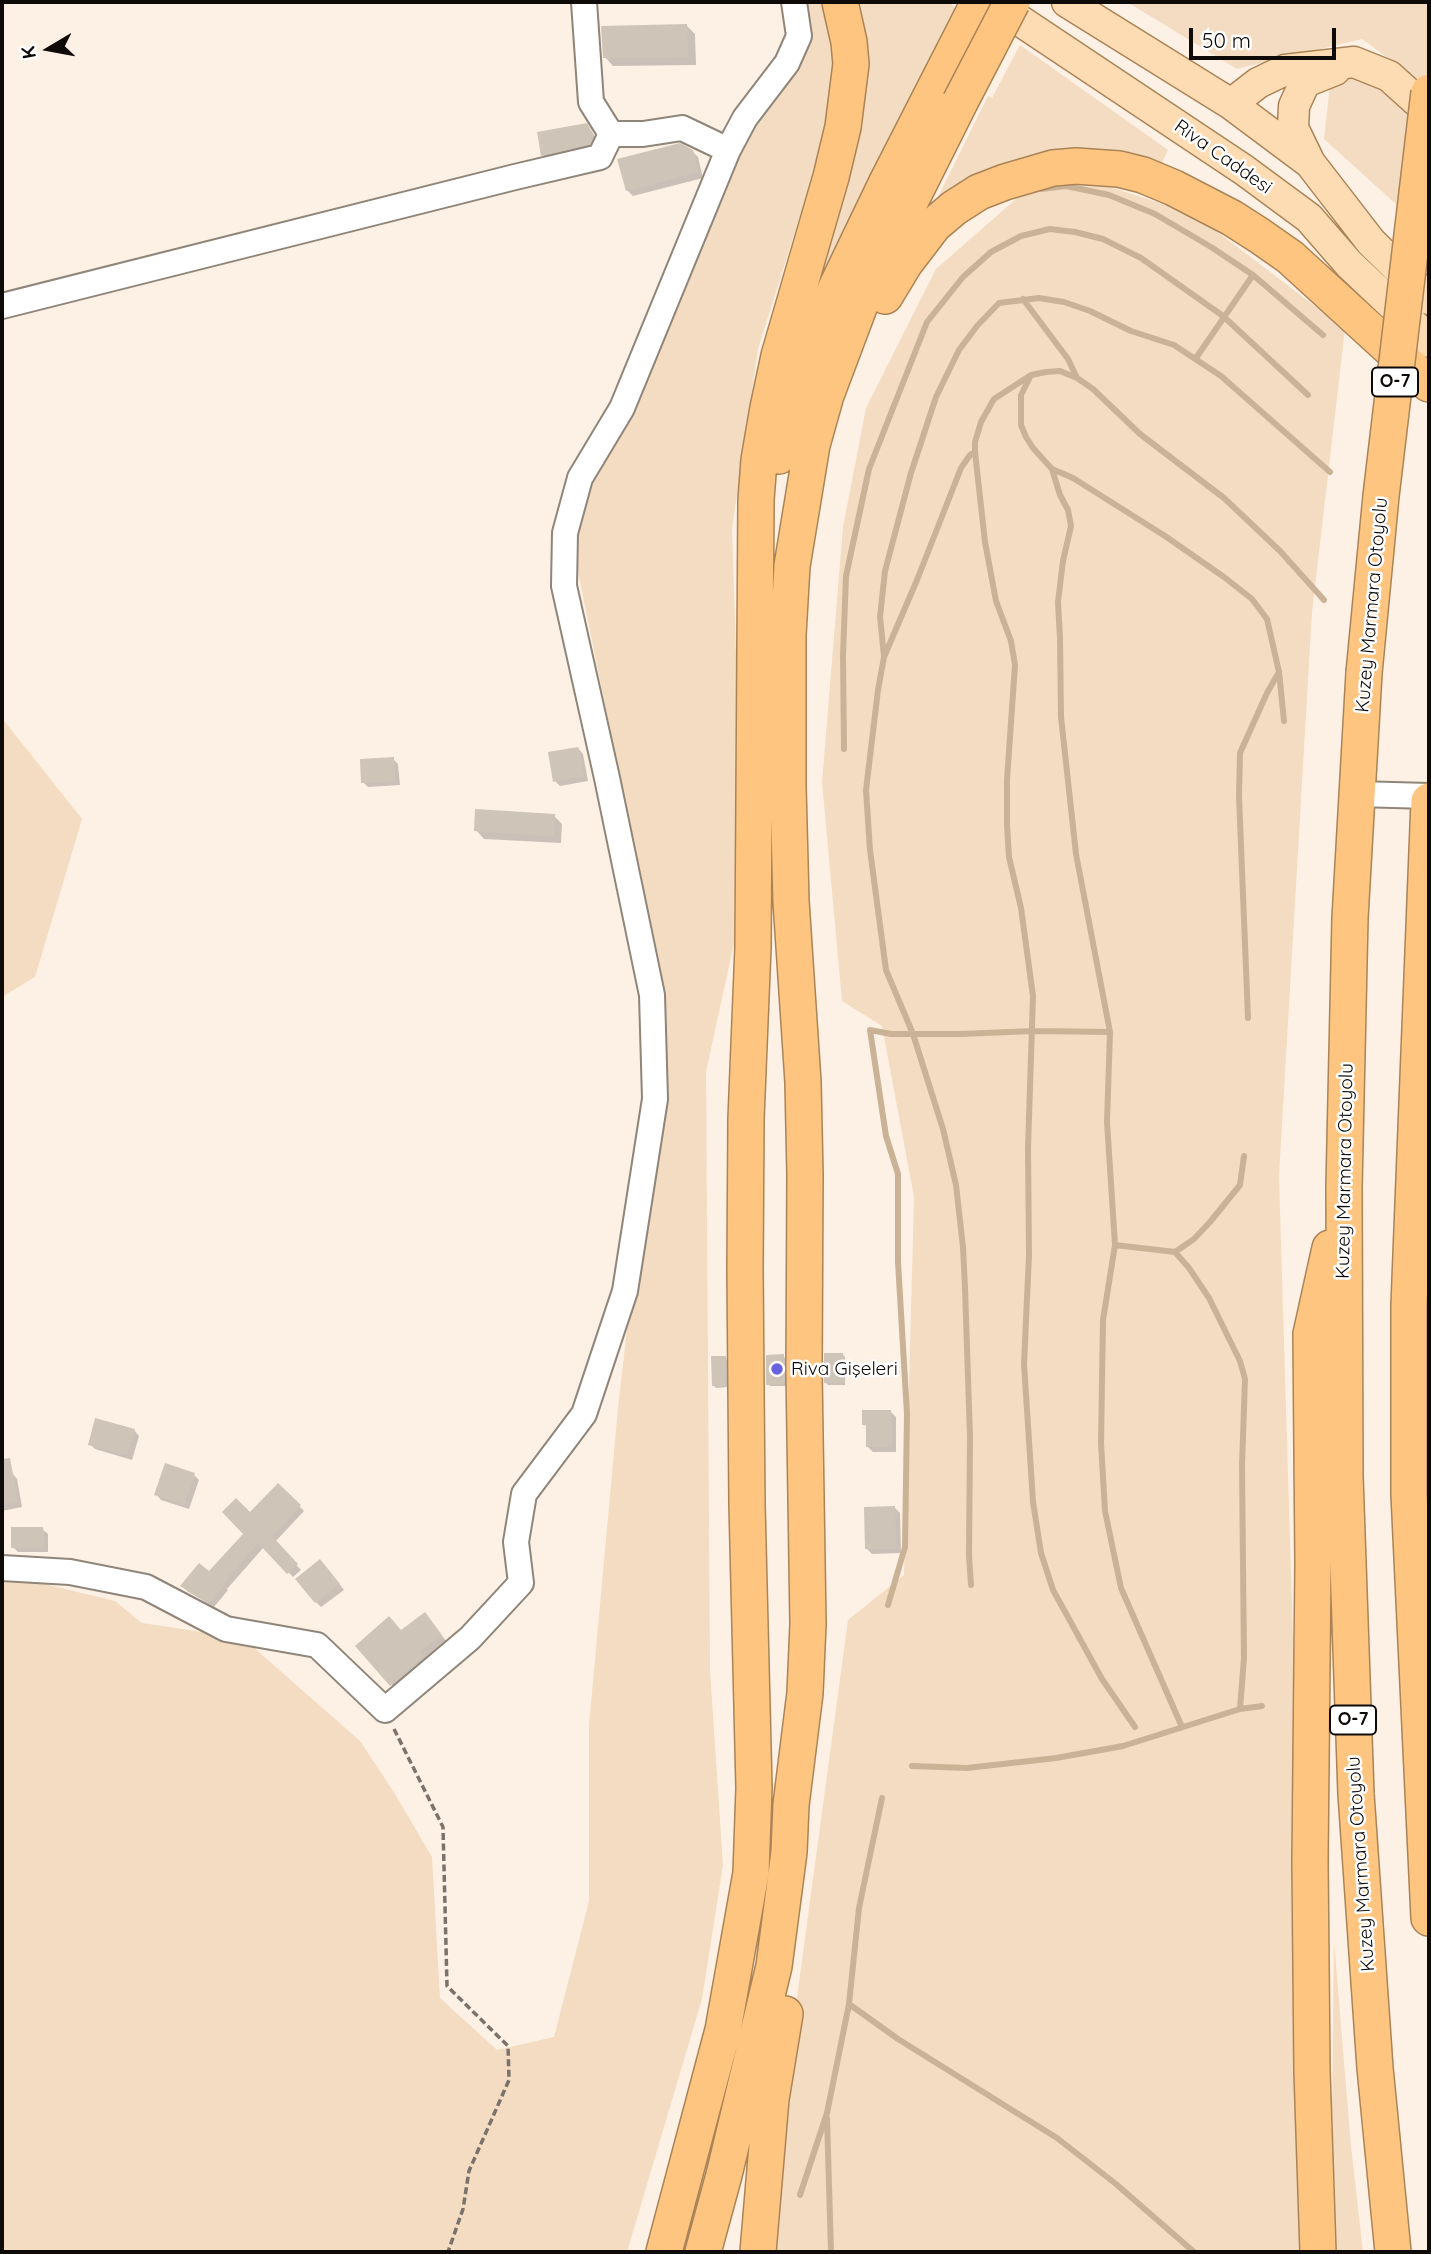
<!DOCTYPE html>
<meta charset="utf-8">
<style>
body{margin:0}
#map{position:relative;width:1431px;height:2254px;overflow:hidden;background:#fdf1e5;font-family:Quicksand,sans-serif}
canvas{display:block}
.frame{position:absolute;inset:0;border:4px solid #0e0a07;pointer-events:none}
.north{position:absolute;left:14px;top:14px;width:70px;height:70px;-webkit-text-stroke:5px #fff;paint-order:stroke;rotate:260deg;font-size:19px;font-weight:700;line-height:28px;text-align:center;color:#0e0a07}
.north::after{content:'';display:block;margin:auto;width:24px;height:32px;background:#0e0a07;clip-path:polygon(50% 0,100% 100%,50% 72%,0 100%)}
.scale{position:absolute;left:1189px;top:28px;width:147px;height:32px;box-sizing:border-box;border:4px solid #0e0a07;border-top:0;padding-left:9px;font-size:21px;line-height:24px;white-space:nowrap;color:#0e0a07;-webkit-text-stroke:5px #fff;paint-order:stroke}
</style>
<div id="map">
<canvas width="1431" height="2254"></canvas>
<div class="frame"></div>
<div class="north">K</div>
<div class="scale">50 m</div>
</div>
<script>
const c = document.querySelector('canvas').getContext('2d');
c.lineJoin = 'round';
function fillPath(path, color) { c.fillStyle = color; c.fill(path, 'evenodd'); }
const toPath = rows => new Path2D(rows.map(r => 'M' + r).join(''));
function strokePath(path, color, width, dash) { c.strokeStyle = color; c.lineWidth = width; c.lineCap = dash ? 'butt' : 'round'; c.setLineDash(dash || []); c.stroke(path); }
function drawText(font, color, halo, rows, align = 'center') {
  c.font = font + ' Quicksand,sans-serif'; c.lineWidth = 5; c.setLineDash([]); c.textBaseline = 'middle'; c.strokeStyle = halo; c.fillStyle = color; for (const [text, x, y, turn = 0] of rows) {
    c.save(); c.translate(x, y); c.rotate((+turn || 0) * Math.PI / 180); c.textAlign = isNaN(turn) ? turn : align; if (halo) c.strokeText(text, 0, 0); c.fillText(text, 0, 0); c.restore();
  }
}
fillPath(toPath([
 [806,2,831,2,839,25,833,111,758,349,732,529,744,897,706,1072,710,1670,723,1865,702,1999,627,2252,2,2252,2,1575,7,1575,115,1601,142,1623,243,1638,360,1741,395,1794,432,1857,440,1998,497,2050,554,2037,589,1901,589,1725,618,1408,665,998,569,528],
 [855,2,948,2,957,8,800,349,863,123,860,121],
 [1127,2,1429,2,1429,88,1362,39,1237,69],
 [1020,45,1168,150,1160,167,1135,157,1105,150,1068,150,1030,155,997,167,921,231,988,96,992,98],
 [1361,75,1429,126,1429,234,1324,139,1330,85],
 [1082,178,1194,214,1345,329,1312,612,1279,1176,1295,1707,1293,2019,1300,2252,774,2252,773,2175,848,1620,904,1575,914,1197,882,1026,842,1001,822,782,843,527,866,408,936,269,1023,193],
 [2,718,82,819,35,977,2,997],
 [1334,1941,1351,2146,1363,2252,1337,2252,1332,2109]
]), '#f3dcc1');
fillPath(toPath([
 [687,26,695,34,696,65,613,66,605,57],
 [586,125,598,141,595,149,548,160,543,155],
 [692,151,698,157,703,178,633,196,627,190],
 [578,748,583,754,588,781,560,786,555,781],
 [393,759,398,764,400,785,368,787,363,782],
 [554,816,562,824,561,843,484,839,476,830],
 [843,1355,845,1357,845,1385,828,1385,826,1383],
 [783,1356,785,1358,786,1386,770,1386,768,1384],
 [725,1357,727,1360,727,1387,716,1388,713,1385],
 [891,1412,896,1417,896,1452,873,1452,867,1446,867,1427,864,1424],
 [134,1430,139,1436,132,1460,95,1449,90,1444],
 [12,1473,17,1479,22,1507,2,1511,2,1475],
 [194,1475,199,1480,189,1509,161,1500,156,1494],
 [278,1485,304,1511,275,1542,301,1570,293,1577,264,1547,227,1589,228,1590,214,1607,187,1591,182,1586,209,1574,245,1534,250,1514],
 [895,1508,900,1513,901,1553,872,1554,867,1549],
 [42,1529,48,1534,48,1552,18,1552,13,1547],
 [326,1567,344,1590,321,1607,316,1602],
 [425,1615,448,1643,398,1692,391,1684,402,1632]
]), '#0003');
strokePath(toPath([
 [1041,189,1066,186,1109,195,1155,214,1211,247,1253,275,1323,335],
 [1023,299,1068,359,1077,378],
 [1196,358,1253,275],
 [1030,377,1021,395,1021,425,1026,437,1033,448,1052,469,1060,495,1068,510,1071,526,1063,561,1058,602,1060,638,1061,717,1076,854,1110,1032,1107,1122,1115,1245,1103,1320,1101,1443,1105,1511,1121,1588,1182,1727],
 [1052,469,1073,478,1165,536,1224,577,1252,599,1267,619,1279,672,1284,721],
 [884,656,880,617,885,571,911,473,936,397,959,350,977,326,999,303,1039,298,1064,302,1090,311,1131,331,1174,345,1221,376,1330,472],
 [844,749,843,656,846,576,869,469,927,322,963,277,991,252,1021,236,1050,229,1075,232,1103,239,1141,258,1223,316,1308,395],
 [1248,1018,1239,796,1240,753,1267,693,1279,672],
 [1115,1245,1175,1252,1189,1268,1209,1298,1240,1361,1245,1379,1242,1466,1244,1658,1240,1709],
 [1175,1252,1194,1239,1210,1222,1240,1185,1244,1156],
 [971,1585,969,1555,970,1437,965,1288,963,1247,956,1185,943,1129,913,1034,886,970,870,850,866,790,878,690,884,657,917,580,961,468,970,455,975,452],
 [888,1605,905,1547,907,1414,898,1262,898,1174,886,1136,870,1030,891,1034,961,1034,1033,1031,1110,1032],
 [1135,1727,1102,1679,1053,1590,1041,1553,1033,1502,1024,1364,1029,1255,1028,1148,1033,996,1021,908,1009,857,1007,825,1007,780,1015,665,1011,641,996,601,985,542,975,452,975,442,981,422,994,399,1031,375,1046,372,1060,371,1077,378,1093,389,1140,434,1224,498,1280,551,1324,600],
 [912,1766,967,1768,1056,1758,1123,1746,1240,1709,1262,1706],
 [849,2004,898,2039,1057,2138,1116,2184,1194,2252],
 [827,2118,831,2252],
 [800,2195,827,2113,849,2004,859,1908,882,1798]
]), '#cab296', 6);
fillPath(toPath([
 [687,24,688,57,603,58,601,26],
 [587,123,594,135,590,144,541,156,537,132],
 [680,143,693,150,698,172,626,191,617,159],
 [578,747,584,776,553,782,548,752],
 [394,757,395,781,361,783,360,759],
 [475,809,555,814,554,836,474,831],
 [824,1353,843,1353,844,1383,824,1383],
 [784,1354,784,1384,766,1385,766,1355],
 [711,1356,726,1356,726,1386,712,1386],
 [862,1410,891,1410,892,1447,866,1447,866,1425,862,1425],
 [95,1418,135,1429,127,1455,88,1445],
 [10,1458,18,1502,2,1505,2,1459],
 [165,1463,195,1473,184,1505,154,1495],
 [278,1483,301,1505,272,1536,298,1564,287,1574,258,1543,223,1583,225,1584,209,1603,180,1586,199,1563,209,1571,243,1534,222,1512,236,1498,250,1512],
 [895,1506,896,1549,865,1549,864,1507],
 [11,1527,43,1527,44,1547,11,1548],
 [320,1559,340,1584,315,1603,295,1579],
 [425,1612,442,1635,420,1651,424,1655,390,1686,355,1646,389,1616,401,1630]
]), '#cfc4b8');
const minor = toPath([
 [584,2,591,102,611,134],
 [2,306,515,177,600,157,611,134,643,134,682,128,728,150],
 [1357,794,1429,796],
 [2,1568,70,1572,146,1587,226,1629,317,1645,385,1710,470,1638,521,1583,516,1542,524,1494,584,1414,625,1291,655,1099,652,995,607,778,564,586,565,533,580,478,622,408,728,150,745,118,787,63,799,36,794,2]
]);
const major = toPath([
 [992,2,1244,170,1309,218,1349,264,1420,331,1429,342],
 [1067,2,1231,104,1310,163,1371,242,1429,299],
 [1231,104,1258,83,1285,70,1354,62,1389,76,1429,112],
 [1308,159,1293,128,1294,106,1305,82,1335,70]
]);
const highway = toPath([
 [885,296,905,263,934,225,954,208,979,192,1005,182,1053,168,1076,166,1119,169,1143,175,1174,188,1232,218,1260,236,1290,257,1429,384],
 [779,456,803,371,835,290,886,184,979,2],
 [1364,673,1350,918,1344,1187,1345,1476,1356,1794,1375,2068,1393,2252],
 [1429,801,1409,1305,1409,1494,1429,1918],
 [664,2252,723,2030,751,1873,754,1788,747,1504,745,1269,746,1119,753,947,756,500,759,460,768,408,779,356,831,177,843,127,851,64,849,42,840,2],
 [703,2252,724,2175,774,1966,789,1852,791,1805,805,1693,808,1624,804,1371,805,1175,803,1082,791,901,788,786,788,635,792,566,812,445,826,395,864,294,960,102],
 [758,2252,771,2099,785,2014],
 [1318,2252,1312,2071,1310,1861,1313,1564,1311,1334,1330,1248]
]);
strokePath(minor, '#8f8579', 28);
strokePath(major, '#aa8456', 33);
strokePath(highway, '#aa8456', 38);
strokePath(toPath([
 [394,1729,443,1827,447,1986,508,2046,509,2080,469,2171,463,2209,448,2252]
]), '#7a726b', 3.5, [7, 3.5]);
strokePath(minor, '#fff', 24);
strokePath(major, '#fedcb3', 30);
strokePath(highway, '#fec580', 35);
const highwayBridge = toPath([
 [960,102,1012,2],
 [1364,673,1381,496,1429,92]
]);
strokePath(highwayBridge, '#aa8456', 38, []);
strokePath(highwayBridge, '#fec580', 35);
for (const [x, y, r, color] of [
 [777,1369,7,"#6964de"]
]) { const dot = new Path2D(); dot.arc(x, y, r, 0, 2 * Math.PI); c.fillStyle = color; c.fill(dot); strokePath(dot, '#fff', 2.5); }
for (const [x, y, w] of [
 [1395,382,46],
 [1353,1720,46]
]) { const box = new Path2D(); box.roundRect(x - w / 2, y - 14.5, w, 29, 5); c.fillStyle = '#fff'; c.fill(box); strokePath(box, '#0e0a07', 2); }
drawText('bold 18px', '#0e0a07', null, [
 ["O-7",1395,382],
 ["O-7",1353,1720]
]);
drawText('19px', '#0e0a07', '#fff', [
 ["Riva Caddesi",1223,157,35],
 ["Kuzey Marmara Otoyolu",1372,605,-85],
 ["Kuzey Marmara Otoyolu",1345,1171,-89],
 ["Kuzey Marmara Otoyolu",1361,1864,-94]
]);
drawText('19px', '#0e0a07', '#fff', [
 ["Riva Gişeleri",791,1369]
], 'left');
</script>
